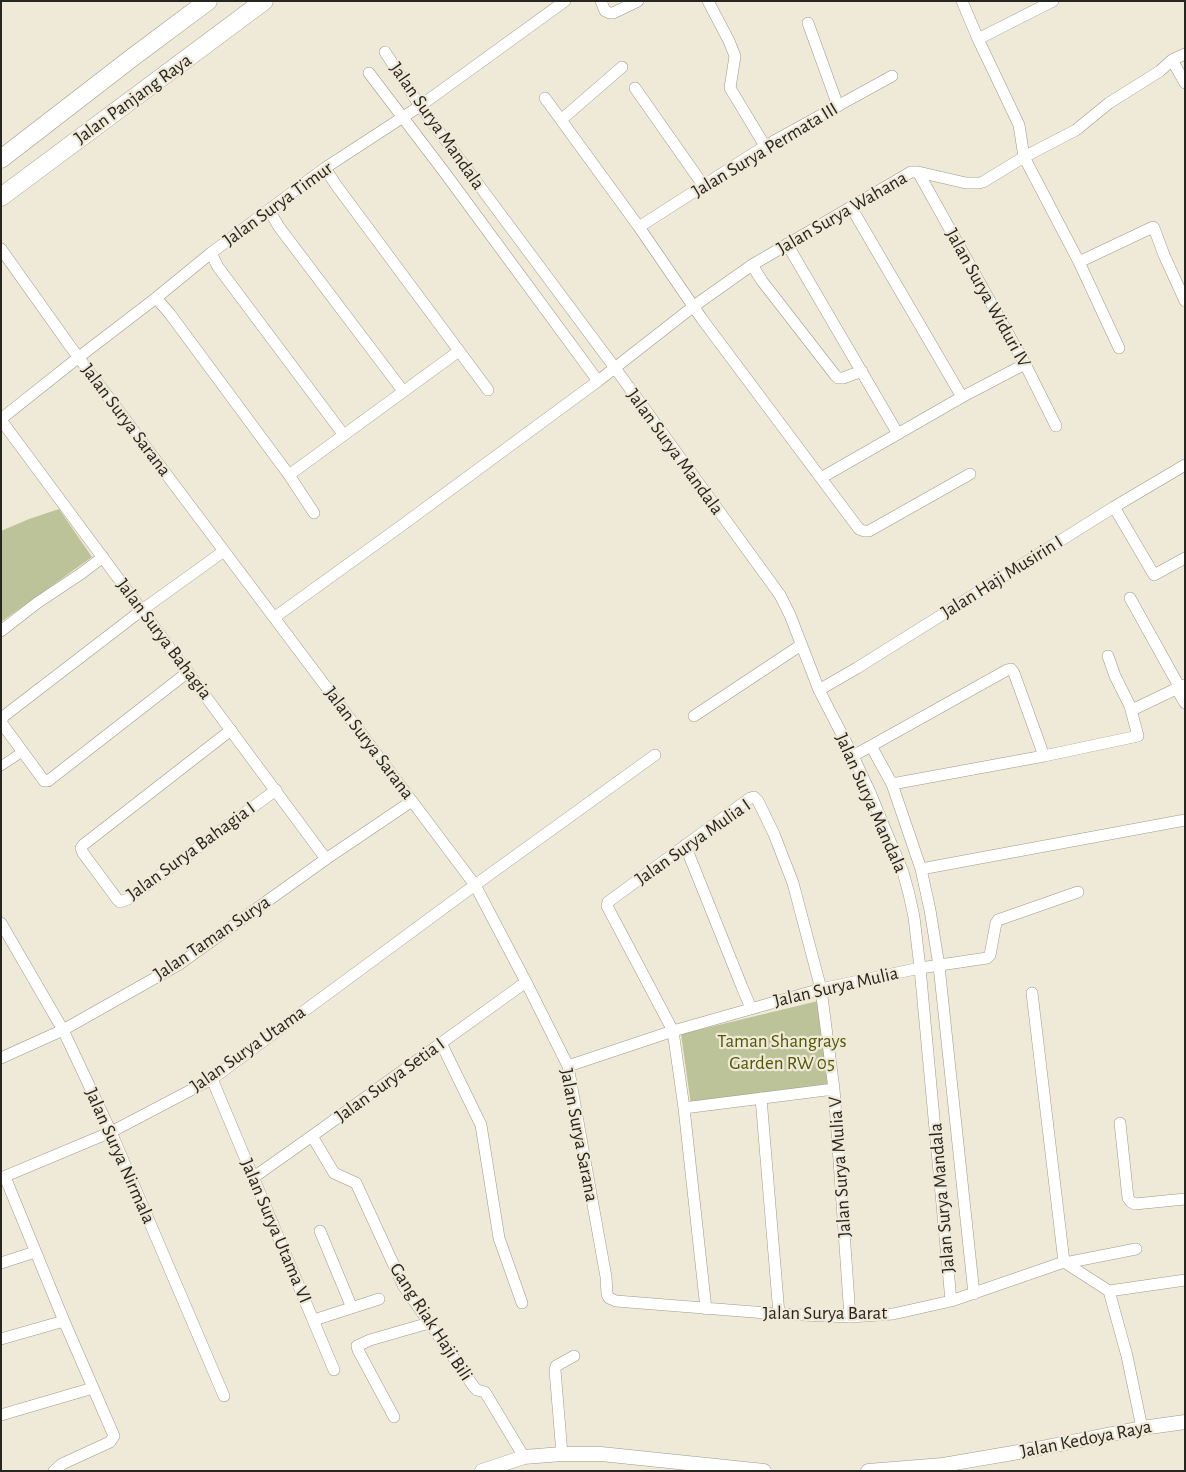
<!DOCTYPE html>
<style>
body{margin:0}
#map{position:relative;width:1186px;height:1472px;overflow:hidden;background:#efe9d7;font-family:"Alegreya Sans",sans-serif}
canvas{display:block}
.frame{position:absolute;inset:0;border:2px solid #27251f;pointer-events:none}
</style>
<div id="map">
<canvas width="1186" height="1472"></canvas>
<div class="frame"></div>
</div>
<script>
const c = document.querySelector('canvas').getContext('2d');
c.lineJoin = 'round';
function fillPath(path, color) { c.fillStyle = color; c.fill(path, 'evenodd'); }
const toPath = rows => new Path2D(rows.map(r => 'M' + r).join(''));
function strokePath(path, color, width, dash) { c.strokeStyle = color; c.lineWidth = width; c.lineCap = dash ? 'butt' : 'round'; c.setLineDash(dash || []); c.stroke(path); }
function drawText(font, color, halo, rows, align = 'center') {
  c.font = font + ' "Alegreya Sans",sans-serif'; c.lineWidth = 4.5; c.setLineDash([]); c.textBaseline = 'middle'; c.strokeStyle = halo; c.fillStyle = color; for (const [text, x, y, turn = 0] of rows) {
    c.save(); c.translate(x, y); c.rotate((+turn || 0) * Math.PI / 180); c.textAlign = isNaN(turn) ? turn : align; if (halo) c.strokeText(text, 0, 0); c.fillText(text, 0, 0); c.restore();
  }
}
fillPath(toPath([
 [59,509,92,557,1,622,1,531,29,519],
 [818,1001,830,1087,691,1105,681,1034]
]), '#bdc399');
const pedestrian = toPath([
 [1,766,22,752]
]);
const minor = toPath([
 [601,1,605,11,610,13,613,13,638,1],
 [708,1,729,41,735,56,730,88,765,146],
 [962,1,978,39],
 [1053,1,978,39,1019,125,1024,157,1079,262,1119,348],
 [808,23,838,106],
 [385,52,420,106,615,368,780,595,790,615,819,690,853,756,869,790,903,872,909,894,914,917,920,968,951,1301],
 [1172,60,1185,83],
 [369,73,445,173,598,381],
 [635,88,703,185],
 [545,98,639,227,702,319,859,529,864,531,869,531,970,474],
 [561,120,622,67],
 [325,168,336,185,488,390],
 [918,172,1025,364,1056,426],
 [851,207,962,397],
 [269,210,279,227,403,391],
 [639,227,765,146,892,76],
 [787,244,898,434],
 [1,249,70,346,475,885,526,982,568,1066,606,1277,607,1294,609,1298,616,1301,779,1314,850,1317,893,1314,951,1301,1064,1262],
 [211,253,218,267,343,434],
 [1079,262,1153,227,1154,228,1164,255,1185,301],
 [752,265,762,281,835,375,838,378,843,378,862,371],
 [156,298,170,314,289,475,314,513],
 [1,419,79,357,156,298,211,253,325,168,420,106,565,1],
 [1,420,326,859],
 [289,475,459,351],
 [821,478,962,397,1025,364],
 [1114,507,1154,575,1185,558],
 [1130,598,1180,688,1179,693,1185,703],
 [275,617,401,526,598,381,694,306,752,265,911,172,918,172,966,183,979,183,983,182,1024,157,1076,130,1109,103,1160,71,1172,60,1185,54],
 [1,631,37,603,82,573,103,557],
 [819,690,857,668,1114,507,1185,465],
 [1132,710,1184,685],
 [694,716,801,645],
 [1,721,4,716,142,610,224,551],
 [1,721,3,725,42,778,44,781,48,781,188,672],
 [231,730,83,845,81,848,83,853,117,899,120,902,128,899,276,790],
 [871,746,892,784,921,869,930,910,939,966,974,1294],
 [853,756,1007,670,1011,669,1014,673,1044,756],
 [892,784,1044,756,1138,736,1130,706,1115,676,1108,656],
 [685,845,742,987,751,1008],
 [921,869,1185,820],
 [1,923,63,1030,111,1132,224,1396],
 [1032,993,1064,1262],
 [441,1043,481,1125,499,1238,522,1303],
 [1,1058,63,1030,178,965,326,859,412,801],
 [568,1066,673,1031,821,989,920,968,987,958,990,955,996,923,998,920,1078,892],
 [212,1079,334,1370],
 [761,1098,779,1314],
 [684,1108,834,1089],
 [1120,1123,1128,1198,1131,1202,1135,1204,1185,1199],
 [312,1136,334,1173,356,1183,403,1285,474,1387,477,1390,485,1392,524,1457],
 [5,1177,64,1321,114,1436,110,1442,62,1464,54,1471],
 [254,1177,312,1136,526,982],
 [1,1178,111,1132,212,1079,475,885,655,755],
 [320,1231,352,1308],
 [1064,1262,1109,1291,1185,1280],
 [1,1263,35,1252],
 [1065,1263,1136,1249],
 [1109,1291,1127,1356,1142,1428],
 [706,1309,684,1108,673,1031,607,906,608,902,750,798,754,797,758,801,774,834,793,883,821,989,834,1089,850,1317],
 [314,1320,379,1299],
 [1,1339,64,1321],
 [1,1415,93,1388],
 [394,1417,358,1350,357,1346,370,1340,429,1323],
 [562,1454,555,1370,556,1366,574,1356]
]);
const tertiary = toPath([
 [482,1471,524,1457,562,1454,601,1454,764,1471],
 [868,1471,943,1465,1036,1449,1142,1428,1185,1422]
]);
const primary = toPath([
 [1,159,133,57,208,1],
 [1,197,264,1]
]);
strokePath(pedestrian, '#9f9989', 10);
strokePath(minor, '#9f9989', 12);
strokePath(tertiary, '#9f9989', 15);
strokePath(primary, '#9f9989', 19);
strokePath(pedestrian, '#fff', 9);
strokePath(minor, '#fff', 11);
strokePath(tertiary, '#fff', 14);
strokePath(primary, '#fff', 18);
drawText('19px', '#27251f', '#efe9d7', [
 ["Jalan Panjang Raya",133,99,-36],
 ["Jalan Surya Mandala",437,126,55],
 ["Jalan Surya Permata III",765,150,-31],
 ["Jalan Surya Timur",278,204,-36],
 ["Jalan Surya Wahana",842,213,-30],
 ["Jalan Surya Widuri IV",988,298,61],
 ["Jalan Surya Sarana",126,420,53],
 ["Jalan Surya Mandala",675,452,54],
 ["Jalan Haji Musirin I",1002,577,-32],
 ["Jalan Surya Bahagia",164,639,53],
 ["Jalan Surya Sarana",369,743,53],
 ["Jalan Surya Mandala",871,803,66],
 ["Jalan Surya Mulia I",693,842,-35],
 ["Jalan Surya Bahagia I",191,851,-36],
 ["Jalan Taman Surya",212,938,-34],
 ["Jalan Surya Mulia",836,987,-13],
 ["Jalan Surya Utama",248,1049,-35],
 ["Jalan Surya Setia I",390,1080,-36],
 ["Jalan Surya Sarana",579,1135,79],
 ["Jalan Surya Nirmala",120,1156,66],
 ["Jalan Surya Mulia V",840,1167,-94],
 ["Jalan Surya Mandala",942,1198,-95],
 ["Jalan Surya Utama VI",276,1231,67],
 ["Jalan Surya Barat",825,1313],
 ["Gang Riak Haji Bili",431,1322,57],
 ["Jalan Kedoya Raya",1086,1439,-11]
]);
drawText('19px', '#515704', '#efe9d7', [
 ["Taman Shangrays",782,1041],
 ["Garden RW 05",782,1063]
]);
</script>
